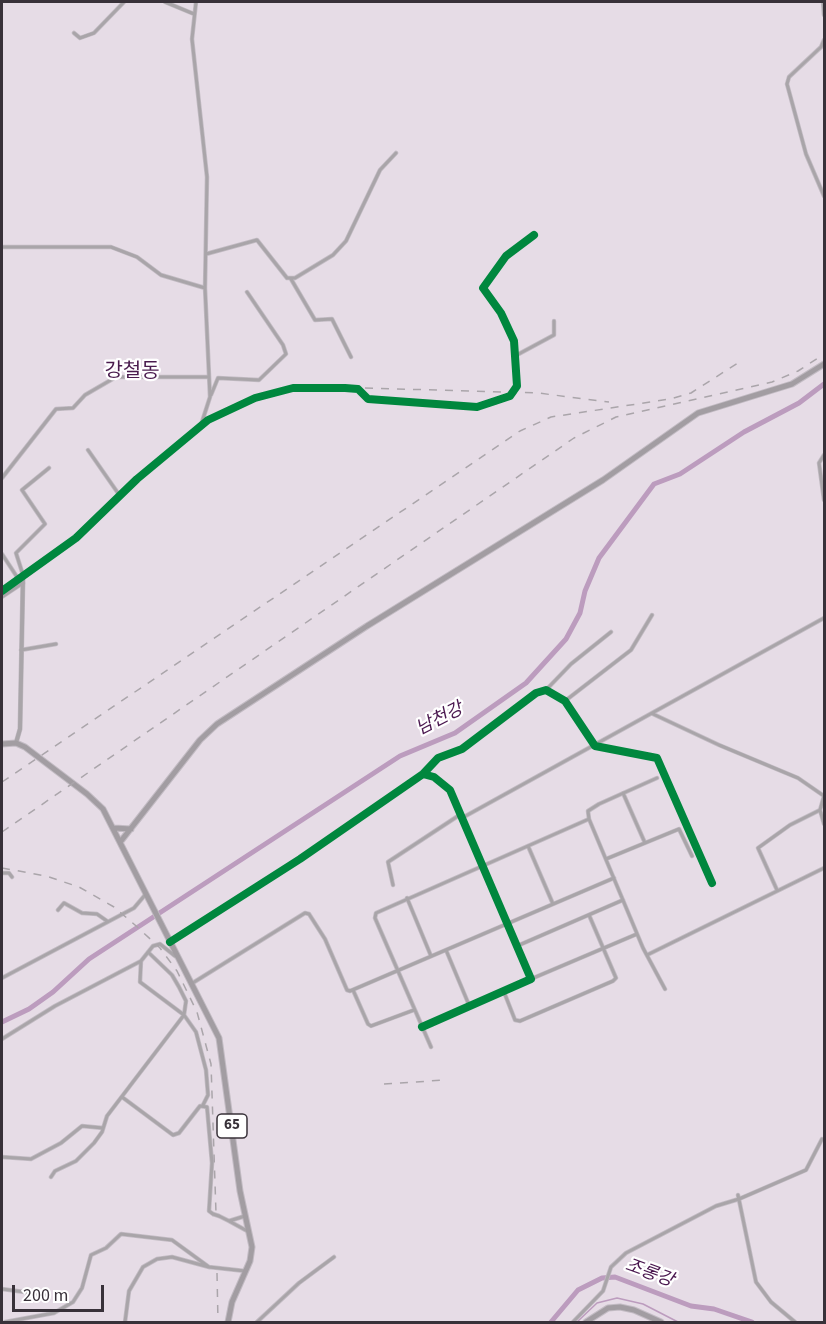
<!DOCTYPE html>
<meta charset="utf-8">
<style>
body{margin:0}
#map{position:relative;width:826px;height:1324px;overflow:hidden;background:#e6dce6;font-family:"Source Sans 3",sans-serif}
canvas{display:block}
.frame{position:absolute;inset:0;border:3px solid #383139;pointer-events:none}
.scale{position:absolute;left:12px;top:1285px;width:92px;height:27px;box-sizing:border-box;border:3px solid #383139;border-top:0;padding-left:8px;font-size:18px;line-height:21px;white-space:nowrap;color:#383139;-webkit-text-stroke:4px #fff;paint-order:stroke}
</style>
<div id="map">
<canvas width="826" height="1324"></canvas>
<div class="frame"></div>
<div class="scale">200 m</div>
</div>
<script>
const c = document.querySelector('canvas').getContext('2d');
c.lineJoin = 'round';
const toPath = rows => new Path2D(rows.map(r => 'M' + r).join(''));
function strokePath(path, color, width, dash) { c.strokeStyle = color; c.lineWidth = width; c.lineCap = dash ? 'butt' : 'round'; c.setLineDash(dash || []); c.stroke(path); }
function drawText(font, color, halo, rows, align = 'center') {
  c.font = font + ' "Source Sans 3","Noto Sans KR",sans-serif'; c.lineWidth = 4.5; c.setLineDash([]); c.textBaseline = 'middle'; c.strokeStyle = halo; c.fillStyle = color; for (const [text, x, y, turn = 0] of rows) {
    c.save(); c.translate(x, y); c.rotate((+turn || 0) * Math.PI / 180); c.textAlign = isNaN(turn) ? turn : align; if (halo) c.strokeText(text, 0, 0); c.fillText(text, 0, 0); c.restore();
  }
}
strokePath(toPath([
 [577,1322,597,1303,617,1298,643,1304,678,1322]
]), '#bc9cbe', 1.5);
strokePath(toPath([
 [2,1022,29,1009,53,992,89,959,400,756,455,733,526,683,566,639,580,613,585,591,599,558,654,484,680,474,744,432,799,403,824,384],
 [551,1322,578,1290,602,1278,615,1277,691,1306,714,1309,752,1322]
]), '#bc9cbe', 5);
const minor = toPath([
 [165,2,194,14],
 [196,2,192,39,207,177,205,288,210,397,201,425],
 [823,2,824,15],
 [74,33,80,38,94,33,124,2],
 [824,40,821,47,789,77,787,84,806,154,824,196],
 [2,247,111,247,137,257,161,275,205,288],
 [206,254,257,240,287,278,295,278,333,255,346,241,380,170,396,153],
 [291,279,315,320,332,319,351,357],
 [515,356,554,335,554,321],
 [517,377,514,341,501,313,483,288,506,256,534,235],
 [211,395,218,378,259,380,286,354,283,345,247,292],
 [88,450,120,496],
 [824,455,819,463,824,500],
 [2,478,56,409,73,408,85,395,116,377,208,377],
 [2,554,19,580],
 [23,575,16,553,45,524,22,490,49,468],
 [2,597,23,583],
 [21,650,56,644],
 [546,690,571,664,611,632],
 [565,701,631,650,652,615],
 [653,714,719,745,798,778,824,796],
 [423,774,438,758,462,749,536,693,546,690,565,701,595,746,657,758,712,883],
 [623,793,645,843],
 [820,810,824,824],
 [462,818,824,618],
 [589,819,588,811,599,804,657,778],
 [528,846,553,904],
 [606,859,679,829,692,856],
 [2,873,9,873,12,877],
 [393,885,388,862,461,814],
 [777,890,758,848,790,825,820,810,824,796],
 [407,898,431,956],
 [58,910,64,903,82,913,97,914,107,921],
 [171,941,300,859,423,774,434,777,450,790,531,979,422,1027],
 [517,946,623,900],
 [446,950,469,1005],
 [647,955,824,868],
 [175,956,160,944,153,946,141,961,140,982,184,1015,196,1032,206,1070,208,1095,203,1105],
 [2,978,134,908,145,895],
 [531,979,637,934],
 [191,984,305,913,309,914,325,939,347,990,350,991,614,878],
 [353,990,368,1024,371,1026,414,1010],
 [504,992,515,1020,520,1021,613,981,616,978,589,915],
 [2,1039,55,1006,141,961],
 [431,1047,375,918,376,913,589,819,643,948,665,989],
 [122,1097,173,1135,179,1133,200,1106,207,1107,212,1163,209,1211,213,1214],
 [2,1157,31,1159,61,1143,82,1126,103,1128],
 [51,1177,55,1171,76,1161,94,1143,102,1132,107,1116,184,1015,186,1001,179,987,172,975,148,952],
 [738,1195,756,1282,771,1302,795,1322],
 [219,1216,229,1221],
 [245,1216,229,1221,249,1232],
 [2,1289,47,1295],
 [5,1322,54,1313,73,1302,82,1288,91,1255,106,1248,121,1234,172,1240,209,1267],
 [125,1322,129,1291,143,1267,157,1259,172,1257,209,1267,245,1271],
 [257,1322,299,1283,334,1257],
 [573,1322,603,1291,611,1267,626,1253,716,1206,739,1199,806,1170,822,1139]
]);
const tertiary = toPath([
 [2,591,76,538,137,479,208,420,245,402,293,388,345,388,358,389,368,399,477,407,496,402,514,393,517,377],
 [16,743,20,729,23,577]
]);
const primary = toPath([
 [2,744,16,743,25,747,87,794,103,809,219,1038,240,1191,252,1247,250,1261,232,1302,228,1322],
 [114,828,131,829],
 [121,841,200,740,217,724,367,626,603,480,698,413,792,384,824,364],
 [586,1322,608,1308,620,1307,634,1310,661,1322]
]);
strokePath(minor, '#c2bbc3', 4.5);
strokePath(tertiary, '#c2bbc3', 5);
strokePath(primary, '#c2bbc3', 7);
strokePath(minor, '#a9a5a9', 3);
strokePath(tertiary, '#a9a5a9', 4);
strokePath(primary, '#a29da2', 5);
strokePath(toPath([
 [365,388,538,393,609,402],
 [2,782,520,431,551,417,670,399,691,393,741,361],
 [2,832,574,438,616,417,772,382,798,371,824,354],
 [2,868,46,876,79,887,114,907,135,925,160,948,177,971,197,1012,211,1064,216,1213],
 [384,1084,445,1080],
 [217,1273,218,1322]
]), '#aaa5aa', 1.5, [8, 8]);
const minorBridge = toPath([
 [213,1214,219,1216]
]);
strokePath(minorBridge, '#c2bbc3', 4.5, []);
strokePath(minorBridge, '#a9a5a9', 3);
strokePath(toPath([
 [2,591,76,538,137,479,208,420,255,398,293,388,345,388,358,389,368,399,477,407,510,396,517,386,514,341,501,313,483,288,506,256,534,235],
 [423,774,438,758,462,749,536,693,546,690,565,701,595,746,657,758,712,883],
 [170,942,300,859,423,774,434,777,450,790,531,979,422,1027]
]), '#00873e', 8);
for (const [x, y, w] of [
 [232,1126,30]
]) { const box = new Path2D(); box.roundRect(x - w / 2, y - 12, w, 24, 4.5); c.fillStyle = '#fff'; c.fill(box); strokePath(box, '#383139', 1.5); }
drawText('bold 15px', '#383139', null, [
 ["65",232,1126]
]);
drawText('italic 18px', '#4a174f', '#fff', [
 ["남천강",440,720,-27],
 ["조롱강",649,1274,20]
]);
drawText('20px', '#4a1c4e', '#fff', [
 ["강철동",132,373]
]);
</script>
